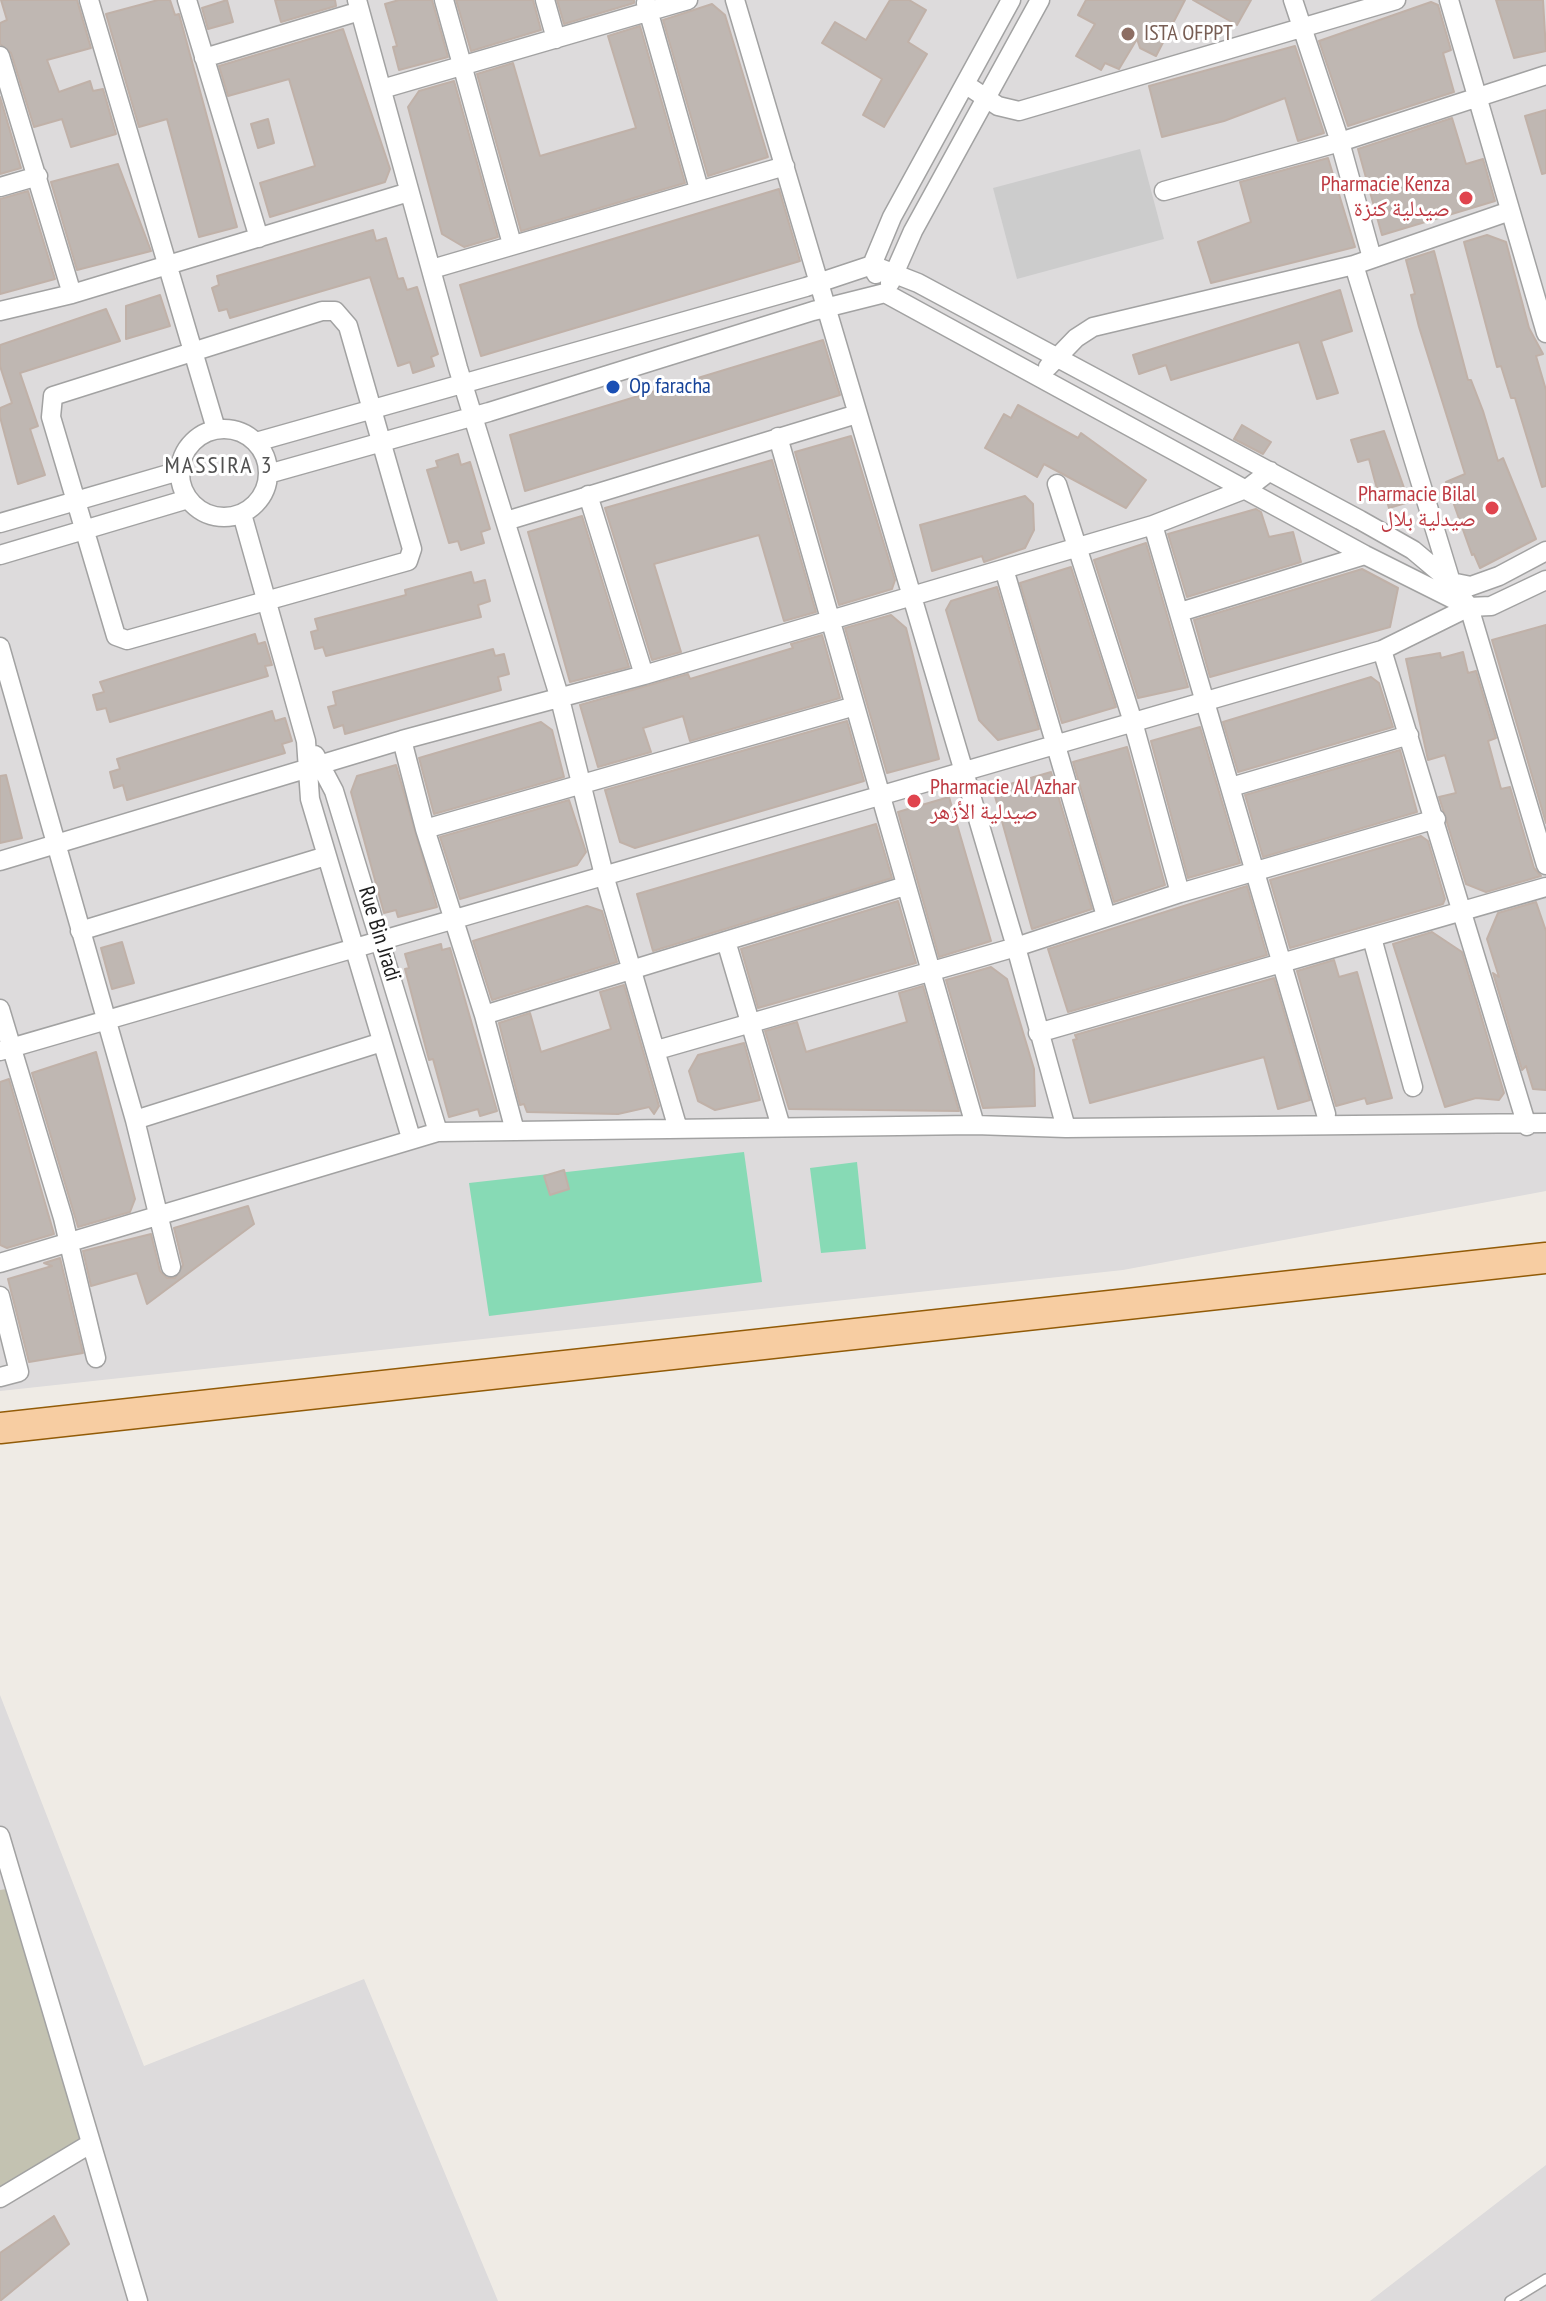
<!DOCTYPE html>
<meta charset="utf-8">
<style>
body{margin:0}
canvas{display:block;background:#efebe5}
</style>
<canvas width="1546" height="2301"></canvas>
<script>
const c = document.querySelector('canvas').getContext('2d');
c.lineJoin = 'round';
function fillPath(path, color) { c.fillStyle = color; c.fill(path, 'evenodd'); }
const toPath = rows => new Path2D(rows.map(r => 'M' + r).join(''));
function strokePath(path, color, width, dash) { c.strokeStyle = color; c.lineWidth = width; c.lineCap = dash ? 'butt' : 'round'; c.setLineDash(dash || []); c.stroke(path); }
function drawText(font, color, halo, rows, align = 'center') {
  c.font = font + ' "PT Sans Narrow","Noto Naskh Arabic",sans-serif'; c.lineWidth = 6; c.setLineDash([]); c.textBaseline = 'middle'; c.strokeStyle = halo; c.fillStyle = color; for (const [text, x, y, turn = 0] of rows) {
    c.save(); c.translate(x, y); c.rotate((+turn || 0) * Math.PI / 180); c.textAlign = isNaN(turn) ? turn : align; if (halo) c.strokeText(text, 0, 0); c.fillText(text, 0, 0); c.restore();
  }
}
fillPath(toPath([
 [0,0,1546,0,1546,1191,1123,1270,0,1391],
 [0,1695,144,2066,364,1979,498,2301,0,2301],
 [1546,2165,1546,2301,1370,2301]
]), '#dddbdc');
fillPath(toPath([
 [1140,149,1164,239,1017,279,993,188]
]), '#ccc');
fillPath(toPath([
 [18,1887,90,2144,0,2198,0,1890]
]), '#c3c2b1');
fillPath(toPath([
 [744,1152,762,1282,489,1316,469,1183],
 [857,1162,866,1249,821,1253,810,1168]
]), '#87dab5');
const building = toPath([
 [1,0,77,0,91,48,47,60,59,92,90,81,93,91,103,89,116,134,71,147,62,119,34,127,11,53,0,44,0,23,7,20,1,0],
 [158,0,170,0,175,15,179,14,237,227,199,237,167,119,139,127,106,14,158,0],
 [227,0,233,22,208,29,202,8,227,0],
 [275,0,335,0,336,6,281,22,275,0],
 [399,0,432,0,448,57,399,70,393,47,397,46,385,4,399,0],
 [456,0,533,0,541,30,471,51,456,0],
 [557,0,634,0,634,3,564,24,557,0],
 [890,0,909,0,926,10,908,42,927,54,884,127,863,115,882,79,822,43,835,22,866,40,890,0],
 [1086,0,1185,0,1156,56,1140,48,1137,39,1119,69,1105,63,1101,70,1076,56,1095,24,1078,15,1086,0],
 [1193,0,1251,0,1237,25,1193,0],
 [1496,0,1543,0,1546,51,1514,58,1496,0],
 [1431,2,1438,5,1451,50,1443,53,1454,92,1348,126,1319,41,1431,2],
 [712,4,725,15,768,157,708,176,663,20,712,4],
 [640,26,685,183,521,231,477,74,513,63,540,156,636,128,608,36,640,26],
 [343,29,390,169,385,182,270,217,260,183,315,166,289,79,228,96,219,66,343,29],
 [1295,46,1324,133,1298,141,1285,98,1224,121,1162,137,1149,86,1295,46],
 [454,81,498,237,464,247,442,234,408,107,419,91,454,81],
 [0,97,21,168,0,174,0,97],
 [1546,110,1546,173,1542,174,1525,116,1546,110],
 [1452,118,1466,164,1483,159,1495,201,1382,235,1358,149,1452,118],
 [268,119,274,143,258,148,251,124,268,119],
 [1328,158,1355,247,1211,283,1198,242,1251,222,1240,182,1328,158],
 [118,164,151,251,77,270,51,182,118,164],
 [779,189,800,261,481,356,460,285,779,189],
 [28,191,55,279,0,294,0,199,28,191],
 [373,230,376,241,386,238,398,279,403,278,407,290,417,287,438,354,431,357,434,366,413,373,410,362,398,366,370,277,230,318,227,309,219,311,212,288,219,285,217,276,373,230],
 [1487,235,1506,242,1529,328,1543,354,1536,356,1546,390,1546,486,1542,487,1515,398,1511,398,1501,366,1497,367,1464,242,1487,235],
 [1434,251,1468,380,1471,380,1483,411,1498,461,1503,458,1536,539,1480,568,1474,554,1472,555,1446,482,1465,474,1419,327,1411,295,1415,294,1406,260,1434,251],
 [1340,290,1352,331,1321,341,1338,393,1317,399,1299,342,1171,380,1166,365,1139,374,1133,355,1340,290],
 [160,295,170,326,126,339,126,306,160,295],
 [106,309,120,341,20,373,38,426,30,429,45,475,18,484,0,417,0,408,12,403,0,366,0,345,106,309],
 [823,340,840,395,525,491,510,435,823,340],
 [1018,405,1078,438,1081,433,1146,480,1126,508,1044,464,1037,477,985,448,1004,414,1011,418,1018,405],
 [1242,425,1271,442,1263,454,1234,439,1242,425],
 [1384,431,1409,502,1389,508,1386,498,1380,500,1369,459,1358,462,1351,440,1384,431],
 [851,436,895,580,892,589,839,605,795,452,851,436],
 [458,454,461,465,470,462,490,529,481,532,484,543,461,550,458,541,449,543,427,470,438,467,436,461,458,454],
 [772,460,816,612,784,621,759,535,654,564,681,652,652,660,605,508,772,460],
 [1025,496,1033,504,1034,530,1025,548,984,562,982,556,932,571,920,525,1025,496],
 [1256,509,1261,512,1269,537,1293,532,1301,562,1187,597,1168,534,1256,509],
 [582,516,629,667,570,682,528,532,582,516],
 [1146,543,1188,687,1138,698,1094,560,1146,543],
 [1071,567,1116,707,1062,723,1020,583,1071,567],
 [1362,569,1398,588,1390,627,1210,677,1194,620,1362,569],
 [471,572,474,583,485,580,490,601,478,605,481,617,326,656,323,647,315,649,311,632,318,630,315,619,406,595,405,590,471,572],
 [997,587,1039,729,998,740,979,720,946,610,951,601,997,587],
 [891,615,906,628,939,759,887,773,845,628,891,615],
 [1546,625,1546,823,1492,640,1546,625],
 [255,634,258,644,265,642,272,665,265,666,268,676,110,722,106,708,97,710,93,695,104,692,100,682,255,634],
 [822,635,840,698,690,741,683,716,643,728,651,752,598,767,580,705,688,674,690,679,793,648,791,644,822,635],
 [493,649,495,656,504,654,509,674,498,677,501,690,345,734,343,725,334,728,328,707,336,705,333,692,493,649],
 [1463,652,1468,673,1476,671,1496,738,1488,741,1501,789,1510,787,1534,868,1541,876,1486,892,1466,884,1439,797,1456,793,1445,755,1428,760,1406,659,1440,653,1441,658,1463,652],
 [1371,677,1379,683,1393,727,1238,772,1223,722,1371,677],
 [272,711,275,721,285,718,292,741,282,744,285,753,127,800,123,785,114,788,110,772,120,769,117,759,272,711],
 [847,721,864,781,635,848,620,842,605,790,847,721],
 [541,722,552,730,564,777,434,814,419,758,541,722],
 [1200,727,1240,863,1188,878,1151,741,1200,727],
 [1127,747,1165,885,1114,902,1073,762,1127,747],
 [1400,750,1417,812,1263,857,1245,795,1400,750],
 [396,765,437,907,398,917,396,910,384,913,351,792,357,776,396,765],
 [1051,772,1092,909,1032,929,993,789,1051,772],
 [6,775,22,838,0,843,0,776,6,775],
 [949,797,991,941,939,957,898,812,949,797],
 [569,800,586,852,577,865,460,899,440,837,569,800],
 [876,824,892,878,653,951,637,894,876,824],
 [1421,836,1428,841,1445,899,1443,904,1290,948,1270,880,1421,836],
 [1247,886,1267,955,1068,1012,1048,949,1247,886],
 [898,901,916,963,758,1008,741,949,898,901],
 [1536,902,1546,931,1546,1090,1533,1089,1526,1066,1522,1070,1493,973,1499,977,1487,939,1498,913,1536,902],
 [587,906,602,911,617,962,492,1000,473,941,587,906],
 [1432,932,1462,952,1504,1093,1499,1100,1476,1098,1445,1107,1393,944,1432,932],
 [122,942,134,983,112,989,101,948,122,942],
 [441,944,442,950,450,948,497,1111,480,1116,478,1109,449,1117,433,1059,429,1060,405,969,409,968,405,954,441,944],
 [1334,960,1339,977,1357,972,1392,1098,1367,1104,1365,1098,1336,1106,1297,971,1334,960],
 [991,967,1007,979,1034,1069,1035,1106,983,1108,946,980,991,967],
 [1274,978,1310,1100,1278,1109,1264,1057,1090,1103,1073,1040,1077,1039,1075,1035,1274,978],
 [624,985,659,1106,654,1114,649,1107,618,1114,527,1112,524,1104,520,1105,499,1023,530,1013,541,1052,611,1029,600,992,624,985],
 [923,986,959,1111,789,1109,765,1031,797,1022,806,1052,907,1022,899,993,923,986],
 [744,1043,760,1100,715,1110,698,1101,689,1071,698,1055,744,1043],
 [96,1052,135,1199,130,1212,78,1227,32,1073,96,1052],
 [9,1079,54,1234,7,1248,0,1245,0,1082,9,1079],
 [564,1170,569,1189,550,1195,544,1176,564,1170],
 [248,1206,254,1224,147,1304,137,1273,91,1286,83,1251,151,1234,160,1271,167,1278,175,1278,183,1265,174,1228,248,1206],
 [60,1258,83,1353,29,1362,8,1279,52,1266,44,1263,60,1258],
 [54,2216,69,2244,0,2301,0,2253,54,2216]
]);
fillPath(building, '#bfb7b2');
strokePath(building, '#c0b1a8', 2);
const service = toPath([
 [1510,2301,1546,2279]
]);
const minor = toPath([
 [89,0,216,429],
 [187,0,259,238],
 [357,0,458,368,560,699,604,875,678,1129],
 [444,0,512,244],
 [545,0,556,39],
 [735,0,1016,947,1066,1128],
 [1293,0,1340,142,1372,258],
 [1449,0,1546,333],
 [646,3,699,189],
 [0,56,72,294],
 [204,58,360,11],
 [965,84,998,106,1019,111,1396,0],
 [382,89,688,0],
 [0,187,38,176],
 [1164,191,1340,142,1546,75],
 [1354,265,1451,582,1469,607,1546,865],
 [432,269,785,166],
 [876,274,872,265,892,217,1011,0],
 [890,283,913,231,1040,0],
 [0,311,72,294,409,192],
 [322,311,335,311,348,326,412,549,408,561,127,640,116,636,51,417,53,396,322,311],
 [1048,367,1076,338,1093,327,1354,265,1510,211],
 '180 473a44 44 0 1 1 88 0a44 44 0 1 1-88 0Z',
 [778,437,975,1125],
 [256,442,806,287,872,265,918,283,1360,520,1413,550,1451,582,1471,586,1499,576,1546,551],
 [268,474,489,412,813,311,885,293,1365,555,1469,607],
 [1057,484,1133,722,1180,893],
 [588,495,644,675],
 [242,514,306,741,310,799,411,1138],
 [506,521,857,414],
 [0,523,179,471],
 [1153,525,1326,1114],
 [0,555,188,499],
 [1004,569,1106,916],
 [1180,612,1365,555],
 [0,647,135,1120,171,1267],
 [1382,650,1527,1126],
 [402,740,425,829,484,1015,515,1131],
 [315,755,334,791,438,1132],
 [1231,787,1409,735],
 [425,829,855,706],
 [0,861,402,740,644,675,1153,525,1248,488,1270,471],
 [80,931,326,856],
 [1372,938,1413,1087],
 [726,941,781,1127],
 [0,1009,63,1218,96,1358],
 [484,1015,905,886],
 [1038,1033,1546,887],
 [657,1050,1016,947,1180,893,1436,819],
 [0,1051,1382,650,1469,607,1491,606,1546,580],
 [135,1120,382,1042],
 [0,1263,438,1132,975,1125,1066,1128,1546,1123],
 [0,1296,19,1372,0,1377],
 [0,1836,138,2301],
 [0,2198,90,2144]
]);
const primary = toPath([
 [0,1428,1546,1258]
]);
strokePath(service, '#a2a2a2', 12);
strokePath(minor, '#a2a2a2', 21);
strokePath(primary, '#925b07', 33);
strokePath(service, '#fff', 9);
strokePath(minor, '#fff', 18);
strokePath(primary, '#f7cda2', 30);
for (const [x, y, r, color] of [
 [1128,34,8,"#8d6e63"],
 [1466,198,8,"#e0444e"],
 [613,387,8,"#1a4fb4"],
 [1492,508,8,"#e0444e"],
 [914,801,8,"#e0444e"]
]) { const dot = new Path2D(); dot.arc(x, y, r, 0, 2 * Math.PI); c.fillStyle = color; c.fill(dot); strokePath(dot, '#fff', 3); }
drawText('22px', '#785e54', '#fff', [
 ["ISTA OFPPT",1144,34]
], 'left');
drawText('22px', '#be3a42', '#fff', [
 ["Pharmacie Kenza",1450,185],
 ["صيدلية كنزة",1450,210],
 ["Pharmacie Bilal",1476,495],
 ["صيدلية بلال",1476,520],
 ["Pharmacie Al Azhar",930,788,"left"],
 ["صيدلية الأزهر",930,813,"left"]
], 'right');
drawText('22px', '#164399', '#fff', [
 ["Op faracha",629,387]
], 'left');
drawText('22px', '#1e1e1e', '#fff', [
 ["Rue Bin Jradi",379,934,73]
]);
c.letterSpacing = '2px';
drawText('24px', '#515151', '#fff', [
 ["MASSIRA 3",219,466]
]);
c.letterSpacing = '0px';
</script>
